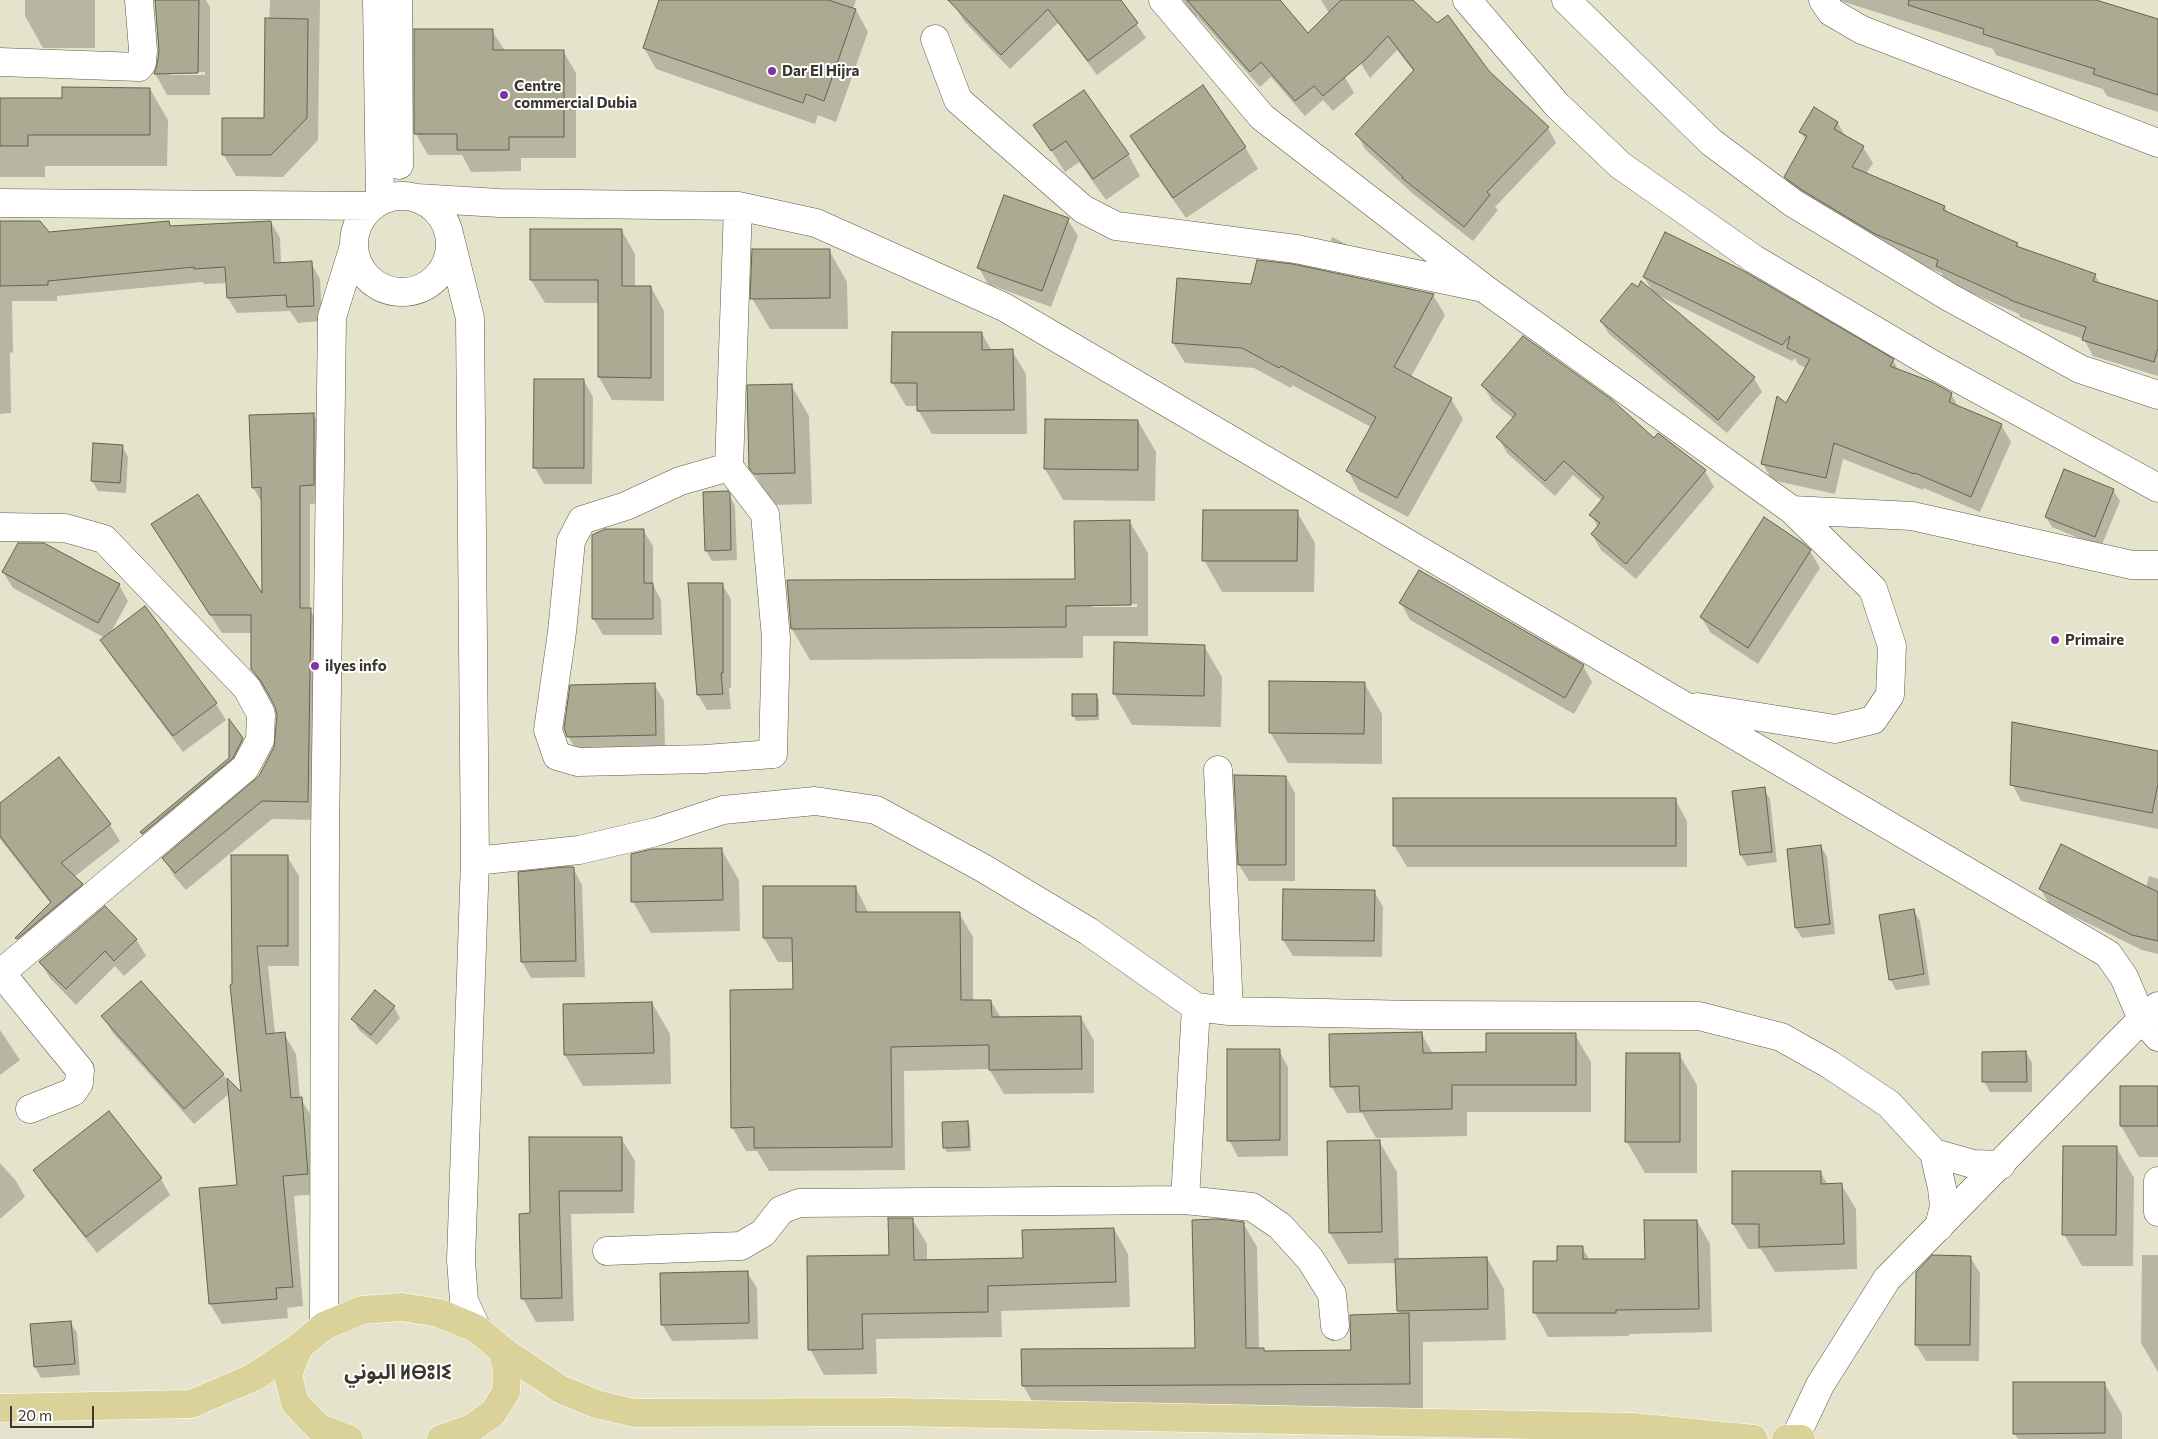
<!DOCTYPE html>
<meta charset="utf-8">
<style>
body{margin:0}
#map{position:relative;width:2158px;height:1439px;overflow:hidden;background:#e6e3cc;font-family:Commissioner,sans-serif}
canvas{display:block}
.scale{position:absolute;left:10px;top:1406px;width:84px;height:22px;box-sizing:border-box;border:2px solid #39372e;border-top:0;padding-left:6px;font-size:15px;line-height:18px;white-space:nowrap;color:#39372e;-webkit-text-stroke:4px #fff;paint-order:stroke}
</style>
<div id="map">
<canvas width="2158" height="1439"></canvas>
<div class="scale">20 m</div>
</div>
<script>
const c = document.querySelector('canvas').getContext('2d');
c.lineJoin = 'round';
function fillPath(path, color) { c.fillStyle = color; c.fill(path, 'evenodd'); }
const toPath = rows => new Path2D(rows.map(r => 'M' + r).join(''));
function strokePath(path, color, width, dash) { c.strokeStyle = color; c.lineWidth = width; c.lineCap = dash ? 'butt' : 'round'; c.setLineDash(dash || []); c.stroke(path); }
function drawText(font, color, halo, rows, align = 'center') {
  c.font = font + ' Commissioner,"Noto Sans Arabic","Noto Sans Tifinagh",sans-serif'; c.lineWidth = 4; c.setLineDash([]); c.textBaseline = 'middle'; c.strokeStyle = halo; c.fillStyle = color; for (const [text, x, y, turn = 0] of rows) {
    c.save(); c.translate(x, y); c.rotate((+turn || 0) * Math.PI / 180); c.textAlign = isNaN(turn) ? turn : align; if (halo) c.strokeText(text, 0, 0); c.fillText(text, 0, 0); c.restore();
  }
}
fillPath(toPath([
 [25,0,95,0,95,48,43,48,25,16],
 [155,0,206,0,210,7,210,95,167,95,155,73,159,64,160,49],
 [170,72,205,72,205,75,170,75],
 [270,0,334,0,320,0,318,140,283,177,236,176,223,154,266,119],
 [661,0,856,0,853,9,856,10,868,32,836,122,818,115,815,124,656,69,644,48],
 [951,0,1120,0,1146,38,1097,75,1058,23,1010,69,964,21],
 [1183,0,1278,0,1345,77,1354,93,1333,111,1323,100,1305,116,1271,77,1260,87,1197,16,1195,17],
 [1321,0,1411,0,1548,128,1556,143,1495,207,1498,210,1473,241,1412,193,1365,149,1357,134,1414,72,1397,50,1370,78],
 [1838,0,2092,0,2158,21,2158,112,2107,96,2103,89,1996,55,1993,49],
 [492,31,505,51,563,51,576,73,576,158,521,158,521,171,471,172,462,155,428,155,416,134],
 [150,89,168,120,167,166,45,166,45,177,0,177,0,99,63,99],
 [1837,122,1846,137,1863,147,1873,163,1866,174,1944,206,1949,214,2017,244,2020,248,2095,275,2101,285,2158,303,2158,376,2093,356,2084,339,2020,317,2019,314,1946,282,1941,273,1885,250,1795,193,1785,177,1806,141,1801,132],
 [1035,125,1128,154,1140,176,1106,200,1079,162,1065,172],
 [1131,137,1245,147,1258,169,1186,218,1144,158],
 [1068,220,1078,236,1051,307,988,284,979,268],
 [0,222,48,234,169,222,171,227,271,222,280,238,281,264,311,263,320,279,322,321,298,323,290,311,237,313,228,298,227,283,204,284,203,282,57,296,57,301,12,301,13,352,10,353,11,413,0,414],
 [622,231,635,254,635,287,651,287,664,311,664,401,612,400,599,377,599,303,545,303,531,280],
 [1332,237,1348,245,1360,265,1343,261,1331,240],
 [829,250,847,282,848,329,770,329,752,298],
 [1644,277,1893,360,1898,370,1951,394,1959,408,2001,425,2011,442,1980,512,1924,488,1923,490,1843,459,1835,494,1772,480,1763,464,1786,405,1806,368,1798,364,1795,358,1792,361,1655,294,1754,378,1762,392,1727,433,1609,334,1601,321,1638,289,1654,294],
 [1178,279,1433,295,1445,315,1411,377,1451,399,1463,419,1408,517,1359,491,1348,471,1371,427,1292,385,1291,388,1254,368,1185,363,1173,343],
 [982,334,992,351,1012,351,1026,374,1027,434,932,434,918,410,918,406,906,406,892,382],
 [584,381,593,397,592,484,544,484,535,468],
 [791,385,809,416,812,504,773,505,750,467],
 [1483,385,1654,440,1705,471,1714,487,1636,579,1601,550,1592,534,1598,527,1591,515,1602,501,1573,475,1555,496,1507,453,1498,437,1514,419,1492,401],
 [313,414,324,432,324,503,310,504,310,610,320,627,318,820,272,819,186,890,174,876,164,858,260,776,275,747,278,714,271,697,263,688,252,669,252,633,222,633,163,542,263,597,262,503,253,487],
 [1046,420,1138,421,1156,452,1155,501,1063,500,1045,469],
 [122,446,128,457,126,493,98,491,92,481],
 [2113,490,2120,501,2101,547,2052,527,2046,517],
 [729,495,735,506,737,560,712,561,706,550],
 [1297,512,1315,543,1314,592,1222,592,1204,560],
 [1130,522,1148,553,1148,636,1083,636,1083,658,810,660,792,629,1076,580],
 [1092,604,1137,604,1137,607,1092,607],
 [643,530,653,546,653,585,661,600,662,635,603,635,593,618],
 [1810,551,1820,568,1758,664,1711,633,1701,617],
 [3,572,119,585,128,601,110,634,144,608,216,704,226,720,183,752,111,656,102,640,105,638,13,588],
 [690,584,722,584,731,599,731,688,729,688,731,709,707,710,698,695],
 [1401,603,1583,666,1592,682,1574,714,1410,620],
 [1204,646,1222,677,1221,727,1132,725,1114,694],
 [1364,683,1382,714,1382,764,1288,763,1270,732],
 [654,684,664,701,665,751,578,753,568,736],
 [1096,695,1099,700,1099,720,1076,721,1074,716],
 [242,739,254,759,153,852,141,832,230,758],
 [2158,752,2158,829,2021,801,2012,784],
 [58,759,110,825,120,841,74,877,82,885,91,901,27,955,17,938,51,904,0,839,0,804],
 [1286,777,1295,793,1295,881,1249,881,1239,865],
 [1764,789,1770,799,1777,862,1747,866,1741,855,1734,792],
 [1675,799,1687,821,1687,867,1407,867,1394,845],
 [1821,846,1827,857,1835,934,1802,938,1796,928],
 [721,849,739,880,740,931,651,933,633,902],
 [287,856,299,876,299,966,268,966,275,1034,284,1034,296,1054,300,1099,301,1099,313,1119,319,1194,294,1196,303,1306,287,1308,288,1318,222,1324,210,1304,238,1186,230,1093,194,1124,112,1032,103,1016,223,1074,229,1085,242,1096,233,986],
 [573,868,582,885,585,977,531,978,522,962],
 [2149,876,2158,879,2158,954,2142,950,2049,904,2040,888,2146,888],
 [856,888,869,914,959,913,973,937,973,1001,991,1001,1001,1018,1081,1017,1094,1041,1094,1093,1004,1094,989,1069,904,1071,905,1170,769,1171,757,1151,746,1151,732,1127,794,991,794,962,778,962,764,938],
 [1374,891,1383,907,1382,957,1293,956,1283,940],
 [1914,911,1920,921,1930,985,1896,990,1890,979],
 [136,939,146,956,124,976,115,966,76,1005,50,978,40,962],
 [376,992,394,1007,400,1018,377,1045,359,1030,353,1019],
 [652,1003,670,1034,671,1084,583,1086,565,1055,564,1005],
 [0,1030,20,1060,0,1075],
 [1421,1033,1433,1054,1487,1053,1575,1035,1591,1062,1591,1112,1467,1112,1467,1136,1376,1138,1362,1113,1347,1113,1331,1086],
 [1279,1051,1288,1067,1288,1156,1238,1157,1229,1140],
 [2026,1052,2032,1063,2032,1092,1990,1092,1984,1081],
 [1679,1054,1697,1085,1697,1173,1645,1173,1627,1142],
 [2158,1088,2158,1157,2139,1157,2121,1126],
 [108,1113,161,1179,170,1195,97,1253,44,1186,35,1170],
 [967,1122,970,1127,971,1151,947,1152,944,1147],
 [621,1138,635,1161,634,1213,571,1214,574,1321,536,1322,523,1299,531,1214],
 [1379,1141,1397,1172,1399,1261,1487,1258,1504,1289,1506,1340,1423,1342,1423,1408,1037,1410,1023,1385,1196,1349,1243,1223,1257,1247,1259,1349,1264,1349,1265,1352,1353,1351,1400,1314,1398,1311,1397,1263,1348,1264,1330,1233],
 [2116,1147,2134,1178,2133,1266,2082,1266,2064,1234],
 [0,1163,16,1181,25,1197,0,1219],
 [1820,1172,1828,1185,1841,1184,1856,1209,1857,1269,1775,1272,1761,1249,1748,1249,1733,1224],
 [912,1219,927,1244,927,1261,1024,1259,1114,1229,1128,1254,1130,1307,1001,1311,1002,1337,876,1339,877,1374,824,1375,810,1349,890,1256],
 [1697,1221,1710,1244,1712,1332,1629,1334,1629,1336,1548,1337,1535,1313,1534,1262,1558,1262,1582,1247,1590,1261,1646,1260],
 [2142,1255,2158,1255,2158,1372,2141,1343],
 [1970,1257,1980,1273,1979,1361,1926,1361,1916,1345],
 [747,1272,757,1288,758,1339,672,1341,662,1324],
 [70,1322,77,1333,80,1375,41,1378,35,1367,32,1325],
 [2104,1383,2122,1414,2122,1439,2018,1439,2014,1433]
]), '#0003');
const building = toPath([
 [155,0,199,0,198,73,154,74,157,65,159,51,155,0],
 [659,0,828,0,856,9,824,101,806,94,803,103,643,48,659,0],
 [948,0,1121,0,1138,23,1088,61,1048,9,1001,55,948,0],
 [1187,0,1280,0,1308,33,1341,0,1413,0,1437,23,1448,15,1489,71,1549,127,1487,192,1490,195,1464,227,1402,178,1403,177,1355,134,1414,70,1388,36,1365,60,1323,96,1314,86,1295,101,1261,62,1250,72,1187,0],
 [1909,0,2096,0,2158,19,2158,95,2093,74,2095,69,1983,34,1984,29,1908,5,1909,0],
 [265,18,308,19,307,118,271,155,222,155,222,118,264,118,265,18],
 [414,29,493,29,493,50,564,50,564,137,509,137,509,150,457,150,457,134,414,134,414,29],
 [1203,85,1246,147,1173,198,1130,136,1203,85],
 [62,87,150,88,150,135,28,135,28,146,0,146,0,98,62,98,62,87],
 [1084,90,1129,154,1093,179,1066,141,1051,151,1033,125,1084,90],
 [1814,107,1838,122,1834,129,1864,146,1852,167,1945,206,1943,210,2018,243,2016,246,2096,274,2093,281,2158,301,2158,348,2154,362,2082,340,2086,327,2010,300,2010,299,1936,266,1938,260,1875,234,1802,190,1784,177,1807,136,1799,132,1814,107],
 [1004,195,1069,218,1042,291,977,268,1004,195],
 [0,221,40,221,49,232,169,221,170,226,271,221,274,263,312,261,314,306,287,307,286,295,227,298,225,267,194,269,194,267,48,281,48,285,0,286,0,221],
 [530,229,622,229,622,286,651,286,651,378,598,377,598,280,530,280,530,229],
 [1665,232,1742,270,1894,359,1890,366,1932,382,1952,393,1949,402,2002,424,1971,497,1915,473,1914,474,1834,443,1826,478,1761,464,1777,396,1786,403,1810,359,1787,348,1790,336,1782,345,1643,277,1665,232],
 [752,249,830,249,830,298,750,299,752,249],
 [1257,260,1293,264,1434,294,1394,367,1452,398,1397,498,1346,471,1376,417,1281,366,1279,368,1242,348,1172,343,1177,278,1251,284,1257,260],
 [1641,281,1755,377,1718,420,1600,321,1632,283,1638,287,1641,281],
 [892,332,982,332,982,350,1013,349,1014,410,917,411,917,383,891,383,892,332],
 [1523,336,1611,399,1654,438,1658,433,1706,470,1626,564,1591,534,1600,523,1589,515,1604,497,1564,461,1545,481,1496,437,1516,414,1481,385,1523,336],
 [534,379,584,379,584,468,533,468,534,379],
 [792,384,795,473,754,474,749,468,747,385,792,384],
 [314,413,314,485,300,486,300,608,311,608,308,802,262,801,175,873,162,858,259,776,274,747,277,715,275,707,261,681,251,669,251,615,210,615,151,524,198,494,262,593,261,487,252,488,249,415,314,413],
 [1045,419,1138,420,1138,470,1044,469,1045,419],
 [93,443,123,445,120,483,91,481,93,443],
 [2064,469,2114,489,2095,537,2045,517,2064,469],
 [728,491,730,494,731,550,705,551,703,492,728,491],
 [1203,510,1298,510,1297,561,1202,561,1203,510],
 [1764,517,1804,544,1811,550,1748,648,1700,617,1764,517],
 [1130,520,1131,605,1066,606,1066,627,791,629,787,580,1075,579,1074,521,1130,520],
 [605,529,644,529,644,583,653,583,653,619,592,619,592,535,605,529],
 [18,543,44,543,120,584,98,623,2,572,18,543],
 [1419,570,1584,665,1565,698,1399,603,1419,570],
 [688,583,723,583,723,673,721,673,723,694,697,695,688,583],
 [145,606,217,703,173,736,100,640,145,606],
 [1114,642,1205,645,1204,696,1113,694,1114,642],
 [1269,681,1365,682,1364,734,1269,733,1269,681],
 [655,683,656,735,567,737,564,728,570,685,655,683],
 [1072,694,1097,694,1097,716,1072,716,1072,694],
 [229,719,243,738,233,758,142,834,140,832,229,758,229,719],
 [2012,722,2158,751,2158,784,2152,813,2010,785,2012,722],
 [59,757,111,824,61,863,83,884,17,939,15,938,51,902,0,836,0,803,59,757],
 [1234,775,1286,776,1286,865,1238,865,1234,775],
 [1765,787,1772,852,1740,855,1732,791,1765,787],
 [1393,798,1676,798,1676,846,1393,846,1393,798],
 [2061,844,2158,892,2158,941,2132,935,2039,889,2061,844],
 [1821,845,1830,924,1795,928,1787,849,1821,845],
 [722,848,723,900,631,902,631,854,652,849,722,848],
 [231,855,288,855,288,946,257,946,266,1034,285,1032,291,1098,302,1097,308,1174,283,1176,293,1287,276,1288,277,1299,209,1304,199,1188,237,1185,227,1078,241,1092,230,985,232,984,231,855],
 [565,867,574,867,576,961,521,962,518,872,565,867],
 [763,886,856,886,856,912,960,912,961,1000,991,1000,992,1017,1081,1016,1082,1069,989,1070,989,1045,891,1047,892,1147,754,1148,754,1127,731,1128,730,990,793,989,792,938,763,938,763,886],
 [1283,889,1375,890,1374,941,1282,940,1283,889],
 [105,906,137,939,114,961,105,951,66,989,39,962,105,906],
 [1914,909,1924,974,1889,980,1879,915,1914,909],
 [141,981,224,1074,184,1109,101,1016,141,981],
 [375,990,395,1006,371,1035,351,1019,375,990],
 [652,1002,654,1053,564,1055,563,1004,652,1002],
 [1422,1032,1423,1053,1486,1052,1486,1033,1576,1033,1576,1085,1452,1085,1452,1109,1360,1111,1359,1086,1330,1087,1329,1034,1422,1032],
 [1227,1049,1280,1049,1280,1140,1227,1141,1227,1049],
 [2026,1051,2027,1082,1982,1082,1982,1052,2026,1051],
 [1626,1053,1680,1053,1680,1142,1625,1142,1626,1053],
 [2120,1086,2158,1086,2158,1126,2120,1126,2120,1086],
 [109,1111,162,1178,86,1237,33,1170,109,1111],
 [968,1121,969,1147,943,1148,942,1122,968,1121],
 [529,1137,622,1137,622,1191,559,1191,562,1298,521,1299,519,1214,530,1213,529,1137],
 [1380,1140,1382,1232,1329,1233,1327,1141,1380,1140],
 [2063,1146,2117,1146,2116,1235,2062,1235,2063,1146],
 [1732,1171,1821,1171,1821,1184,1842,1183,1844,1244,1759,1247,1759,1224,1732,1224,1732,1171],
 [888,1218,913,1218,914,1260,1023,1258,1022,1230,1114,1228,1116,1282,988,1286,988,1312,862,1314,863,1349,808,1350,807,1256,889,1255,888,1218],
 [1218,1219,1244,1222,1246,1348,1264,1348,1264,1351,1351,1350,1350,1315,1409,1313,1410,1384,1022,1386,1021,1349,1195,1348,1192,1220,1218,1219],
 [1644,1220,1697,1220,1699,1309,1616,1310,1616,1313,1533,1313,1533,1261,1557,1261,1557,1246,1583,1246,1583,1259,1645,1259,1644,1220],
 [1932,1255,1971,1256,1970,1345,1915,1345,1916,1272,1932,1255],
 [1487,1257,1488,1309,1397,1311,1395,1259,1487,1257],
 [748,1271,749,1323,661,1325,660,1273,748,1271],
 [71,1321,75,1364,34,1367,30,1324,71,1321],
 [2013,1382,2105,1382,2105,1433,2013,1434,2013,1382]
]);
fillPath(building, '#acaa93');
strokePath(building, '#65624d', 1);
const minor = toPath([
 [377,0,380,201],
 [398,0,399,165],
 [1163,0,1262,117,1485,289,1792,510,1912,516,2132,565,2158,565],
 [1467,0,1557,105,1620,165,1754,259,1932,364,2158,488],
 [1566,0,1711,142,1793,203,1949,297,2080,369,2158,395],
 [1823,0,1831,12,1862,30,2158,143],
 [935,39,958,100,1083,209,1116,226,1296,249,1479,287],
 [0,62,139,67,142,63,143,50,139,0],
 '354 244a48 48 0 1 1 96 0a48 48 0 1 1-96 0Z',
 [417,198,499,203,738,206,816,223,1004,307,2108,954,2124,977,2142,1019,1887,1279,1820,1385,1795,1438],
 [0,203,373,206],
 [449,234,470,318,475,861,461,1260,464,1301,477,1329],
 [729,467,680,481,626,506,582,520,571,541,562,632,548,730,557,756,578,762,705,759,773,754,776,638,765,514,729,467,738,206],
 [0,527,65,528,104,539,247,688,261,714,260,740,245,768,1,973,0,971],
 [1697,707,1835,729,1873,720,1890,695,1892,646,1873,589,1792,510],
 [1218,770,1229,1011],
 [475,861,579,850,656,832,723,810,815,801,876,810,983,868,1088,931,1196,1007,1229,1011,1416,1015,1699,1016,1781,1037,1829,1064,1889,1104,1934,1153,1942,1188,1944,1206,1939,1227],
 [1,973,80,1070,79,1083,73,1092,30,1109],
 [2158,1006,2142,1019,2158,1037],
 [1934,1153,1973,1164,2001,1165],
 [2158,1181,2158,1212],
 [1185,1200,1252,1207,1280,1226,1310,1259,1332,1294,1335,1326],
 [607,1251,741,1246,763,1233,781,1210,799,1203,1185,1200,1196,1007],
 [324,1326,325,836,332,317,354,246]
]);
const major = toPath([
 [502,1350,560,1389,596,1404,634,1413,893,1412,1633,1427,1754,1439],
 [0,1408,191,1404,254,1377,299,1347],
 [349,1439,319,1428,295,1403,288,1375,299,1347,324,1326,362,1310,402,1307,439,1313,477,1329,502,1350,507,1370,506,1392,493,1413,472,1428,441,1439],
 [1786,1439,1801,1439]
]);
strokePath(minor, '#5d5a45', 29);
strokePath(major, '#fff', 29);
strokePath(minor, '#fff', 28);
strokePath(major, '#dad299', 28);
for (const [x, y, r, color] of [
 [772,71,5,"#7e35a7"],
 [504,95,5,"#7e35a7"],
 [2055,640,5,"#7e35a7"],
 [315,666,5,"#7e35a7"]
]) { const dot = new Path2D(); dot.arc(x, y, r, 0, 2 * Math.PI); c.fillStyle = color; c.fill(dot); strokePath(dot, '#fff', 2); }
drawText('bold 15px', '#39372e', '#fff', [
 ["Dar El Hijra",782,71],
 ["Centre",514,86],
 ["commercial Dubia",514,103],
 ["Primaire",2065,640],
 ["ilyes info",325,666]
], 'left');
drawText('bold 20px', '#39372e', '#fff', [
 ["البوني ⵍⴱⵓⵏⵉ",398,1372]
]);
</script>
